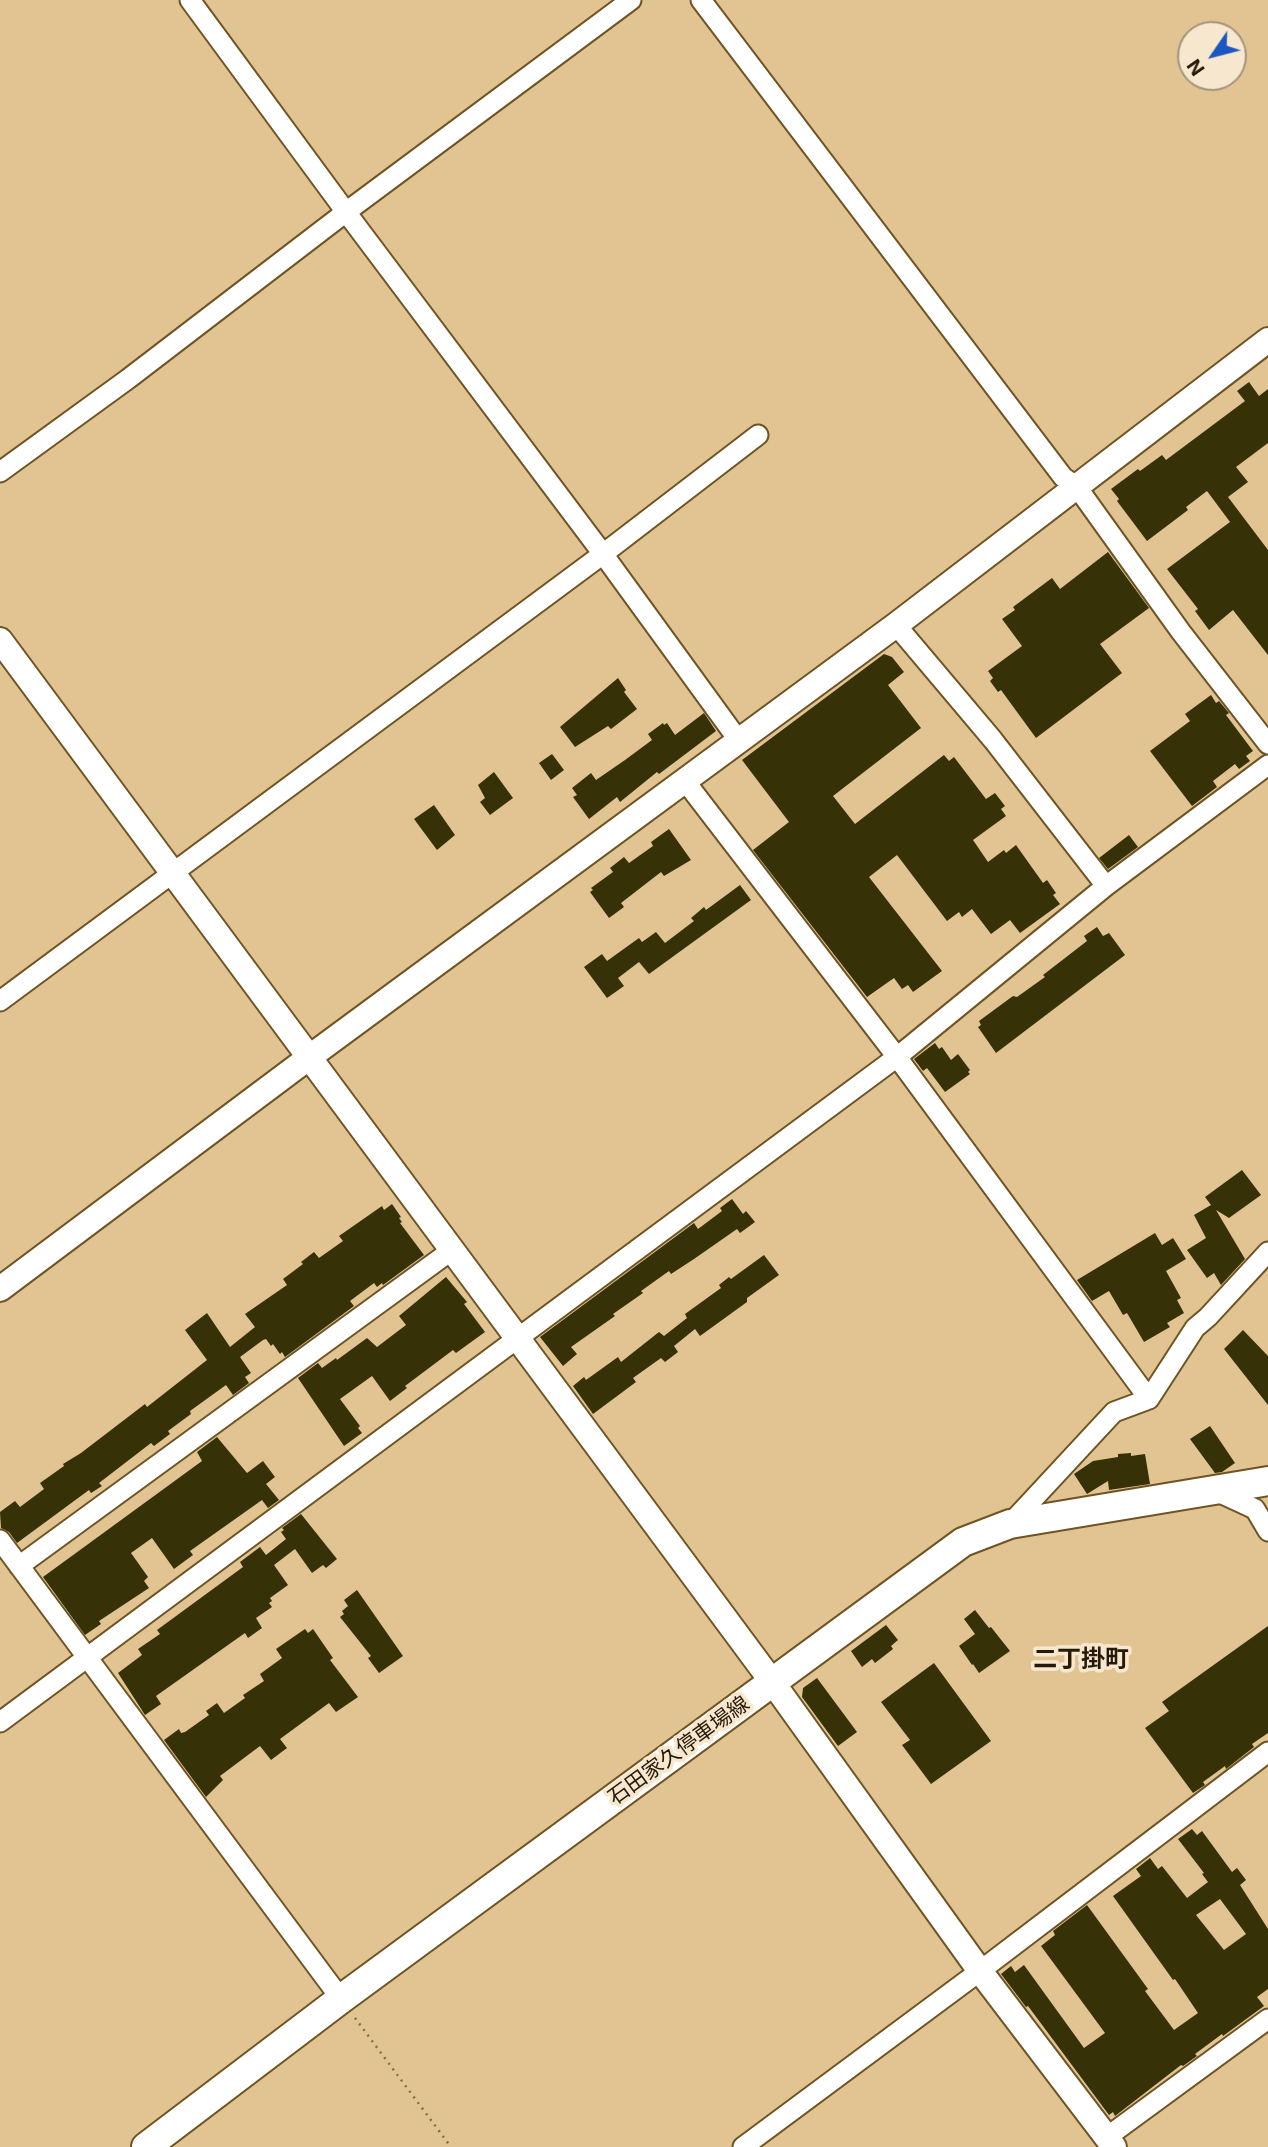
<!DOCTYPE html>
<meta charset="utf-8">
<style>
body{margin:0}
#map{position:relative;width:1268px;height:2147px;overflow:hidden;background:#e1c491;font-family:Inter,sans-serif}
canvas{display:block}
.north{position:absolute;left:1177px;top:21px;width:70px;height:70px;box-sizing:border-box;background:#f6e7ce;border:2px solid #a3957e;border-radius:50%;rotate:235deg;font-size:19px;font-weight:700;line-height:28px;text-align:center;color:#261b07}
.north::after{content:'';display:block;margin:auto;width:24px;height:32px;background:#1b56c2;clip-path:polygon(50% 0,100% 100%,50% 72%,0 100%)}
</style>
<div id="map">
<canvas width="1268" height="2147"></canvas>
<div class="north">N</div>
</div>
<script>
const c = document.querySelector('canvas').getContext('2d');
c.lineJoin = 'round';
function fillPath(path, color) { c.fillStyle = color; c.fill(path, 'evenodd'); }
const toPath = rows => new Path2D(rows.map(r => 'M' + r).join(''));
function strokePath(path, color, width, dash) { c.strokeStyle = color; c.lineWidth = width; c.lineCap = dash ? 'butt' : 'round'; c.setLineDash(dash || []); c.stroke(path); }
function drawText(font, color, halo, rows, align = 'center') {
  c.font = font + ' Inter,"Noto Sans JP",sans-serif'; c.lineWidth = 7; c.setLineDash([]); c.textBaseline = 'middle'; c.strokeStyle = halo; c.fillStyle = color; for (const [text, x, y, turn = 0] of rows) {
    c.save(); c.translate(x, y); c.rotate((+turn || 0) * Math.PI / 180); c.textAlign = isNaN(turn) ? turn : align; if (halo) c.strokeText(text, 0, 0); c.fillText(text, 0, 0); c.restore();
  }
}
fillPath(toPath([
 [1249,382,1259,396,1268,389,1268,443,1236,467,1248,482,1228,497,1268,550,1268,655,1233,610,1209,630,1195,611,1198,609,1167,569,1230,522,1207,491,1186,507,1188,510,1147,541,1117,501,1119,499,1111,489,1138,469,1140,471,1162,455,1166,460,1245,401,1237,391],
 [1108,552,1149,608,1100,644,1122,673,1036,738,1001,690,998,692,990,681,993,678,988,671,1022,646,1002,619,1015,610,1013,607,1052,578,1060,589],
 [884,654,892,657,904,672,888,685,921,728,833,796,855,824,944,755,949,761,954,757,986,799,995,793,1005,806,1001,809,1006,816,973,840,988,862,1004,850,1006,853,1016,845,1043,883,1047,880,1056,893,1053,895,1060,904,1020,933,1010,920,991,934,972,909,962,917,959,912,947,921,897,855,869,877,942,971,913,992,908,985,902,989,894,978,867,997,753,850,789,822,742,760],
 [618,678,626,690,624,692,637,709,611,729,608,726,575,747,560,727],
 [1211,695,1216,703,1219,701,1229,713,1226,715,1253,751,1246,756,1250,761,1239,769,1235,764,1213,781,1217,787,1192,806,1150,751,1190,721,1185,714],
 [704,713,716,731,659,774,657,772,620,802,617,797,589,819,573,797,577,795,572,788,591,773,596,780,625,760,652,740,648,734,663,723,664,725,667,723,675,735],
 [552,754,564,770,551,780,539,763],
 [494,772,513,798,490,815,480,802,485,798,478,785],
 [434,805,455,835,437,850,414,819],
 [669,829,691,860,664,876,661,872,621,903,624,907,609,918,590,892,593,890,591,888,613,872,610,868,624,857,629,863,653,846,651,842],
 [1129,835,1138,847,1108,869,1099,858],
 [740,885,751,900,649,974,639,962,618,978,624,986,607,998,584,967,602,954,607,961,639,938,642,942,656,932,665,943,694,921,691,918,704,907,706,910],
 [1097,927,1103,936,1109,933,1125,955,996,1053,978,1027,981,1025,979,1021,1013,996,1017,997,1045,977,1043,975,1087,941,1084,936],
 [935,1043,939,1049,942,1047,951,1060,958,1054,970,1070,968,1072,970,1074,945,1092,927,1068,923,1071,914,1059],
 [1242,1170,1261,1195,1229,1218,1216,1210,1245,1259,1221,1285,1214,1273,1207,1278,1187,1250,1206,1238,1194,1215,1211,1205,1205,1197],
 [732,1199,743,1214,746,1211,755,1222,740,1233,737,1229,694,1259,671,1274,669,1271,641,1291,643,1293,613,1314,615,1316,571,1347,577,1354,563,1366,540,1337,694,1223,698,1229,722,1211,720,1208],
 [392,1204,401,1217,399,1218,402,1222,400,1223,424,1255,383,1285,382,1283,377,1287,374,1283,350,1301,354,1306,285,1357,282,1352,280,1354,273,1344,271,1346,266,1339,263,1340,240,1357,251,1373,245,1377,249,1383,233,1395,226,1385,190,1411,191,1414,168,1431,170,1434,154,1446,151,1443,99,1483,102,1486,91,1493,89,1490,17,1543,9,1532,1,1528,0,1512,15,1501,20,1507,44,1489,40,1483,64,1466,63,1464,81,1453,145,1404,147,1407,207,1360,185,1330,207,1313,230,1347,255,1327,245,1314,287,1285,283,1279,303,1264,301,1262,314,1252,319,1258,343,1241,339,1236,382,1206,384,1210],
 [1155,1233,1162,1245,1173,1238,1186,1259,1166,1271,1181,1298,1177,1300,1184,1313,1167,1323,1170,1327,1144,1342,1127,1313,1123,1315,1109,1291,1092,1301,1077,1280],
 [764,1255,779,1275,747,1298,747,1302,700,1336,695,1329,674,1346,678,1352,665,1362,661,1358,633,1378,636,1382,593,1414,573,1386,584,1377,586,1380,618,1357,621,1362,659,1332,664,1336,687,1318,685,1314,721,1288,719,1285,729,1277,731,1279],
 [446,1277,467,1302,464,1304,485,1332,456,1353,453,1350,405,1386,407,1388,390,1401,372,1376,340,1399,360,1426,358,1428,362,1433,344,1446,298,1378,318,1363,322,1368,336,1358,337,1360,367,1338,377,1347,406,1325,399,1316],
 [1243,1330,1268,1356,1268,1405,1224,1349],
 [1210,1426,1235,1463,1222,1472,1215,1473,1190,1439],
 [217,1437,247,1473,263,1461,275,1477,266,1484,279,1500,268,1508,262,1500,190,1551,193,1555,174,1569,152,1538,131,1553,148,1577,144,1581,149,1588,99,1621,101,1624,85,1635,43,1577,202,1461,197,1452],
 [1131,1453,1131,1456,1145,1454,1150,1484,1109,1490,1108,1481,1087,1494,1074,1474,1093,1461,1118,1457,1118,1454],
 [301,1514,337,1559,326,1568,323,1565,312,1573,295,1549,274,1565,288,1585,270,1598,272,1601,269,1603,272,1607,256,1618,262,1628,248,1638,245,1633,156,1696,161,1704,145,1715,118,1673,142,1655,138,1649,160,1634,157,1630,243,1567,240,1562,260,1547,266,1555,286,1539,281,1532,284,1530,282,1528],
 [357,1590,403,1656,379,1673,368,1658,371,1656,340,1617,344,1614,342,1611,348,1606,344,1600],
 [975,1610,989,1628,991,1627,1010,1651,979,1673,973,1664,972,1665,959,1646,975,1634,964,1619],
 [886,1625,898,1640,891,1646,893,1649,875,1663,872,1659,862,1667,851,1651],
 [1268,1626,1268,1733,1252,1744,1254,1747,1226,1769,1225,1766,1203,1782,1205,1785,1193,1793,1145,1728,1169,1711,1162,1702],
 [305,1629,308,1633,313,1629,333,1658,330,1660,358,1697,336,1712,329,1703,280,1739,287,1748,271,1760,260,1746,220,1776,223,1780,206,1797,164,1740,179,1729,181,1733,185,1732,209,1715,206,1711,217,1703,224,1713,245,1698,243,1695,264,1681,260,1674,282,1658,276,1649],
 [934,1663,991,1741,931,1784,902,1745,910,1740,881,1702],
 [817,1678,857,1732,838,1746,802,1697,803,1688],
 [1192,1829,1197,1835,1202,1831,1232,1872,1237,1868,1246,1880,1240,1885,1268,1929,1268,1989,1257,1997,1264,2006,1223,2036,1222,2034,1195,2054,1197,2056,1183,2066,1181,2065,1115,2116,1113,2112,1109,2115,1028,2006,1026,2007,1001,1974,1011,1966,1015,1972,1024,1965,1084,2048,1105,2033,1041,1946,1055,1935,1053,1931,1087,1905,1148,1989,1145,1991,1174,2030,1198,2013,1175,1979,1173,1980,1113,1896,1141,1876,1136,1869,1150,1858,1158,1869,1162,1866,1187,1898,1208,1882,1202,1874,1204,1873,1178,1839],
 [1220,1899,1246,1934,1224,1950,1196,1915]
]), '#373107');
const minor = toPath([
 [190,0,346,212,603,554,739,741],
 [701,0,1063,477,1077,487,1181,632,1268,744],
 [0,472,128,379,346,212,631,0],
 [896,625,993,740,1106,886],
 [685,781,897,1057,1149,1399],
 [0,1001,603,554,758,435],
 [1216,1491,1255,1509,1268,1531],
 [1010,1524,1114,1412,1149,1399,1195,1328,1208,1317,1268,1252],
 [0,1540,341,1999],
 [19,1566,452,1250],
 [0,1722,897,1057,1106,886,1268,765],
 [1107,2137,1268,2019],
 [743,2147,980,1971,1268,1752]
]);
const tertiary = toPath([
 [0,640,773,1683,980,1971,1114,2147],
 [0,1289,311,1056,896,625,1268,340]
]);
const secondary = toPath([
 [146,2147,341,1999,963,1542,1010,1524,1268,1481]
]);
strokePath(minor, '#6e5423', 23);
strokePath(tertiary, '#6e5423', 28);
strokePath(secondary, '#6e5423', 32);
strokePath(toPath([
 [355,2018,451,2147]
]), '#836f4c', 2.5, [2, 5]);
strokePath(minor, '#fff', 19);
strokePath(tertiary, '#fff', 24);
strokePath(secondary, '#fff', 28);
drawText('21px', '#261b07', '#f6e7ce', [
 ["石田家久停車場線",679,1751,-36]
]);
drawText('bold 24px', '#261b07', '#f6e7ce', [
 ["二丁掛町",1081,1660]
]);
</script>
